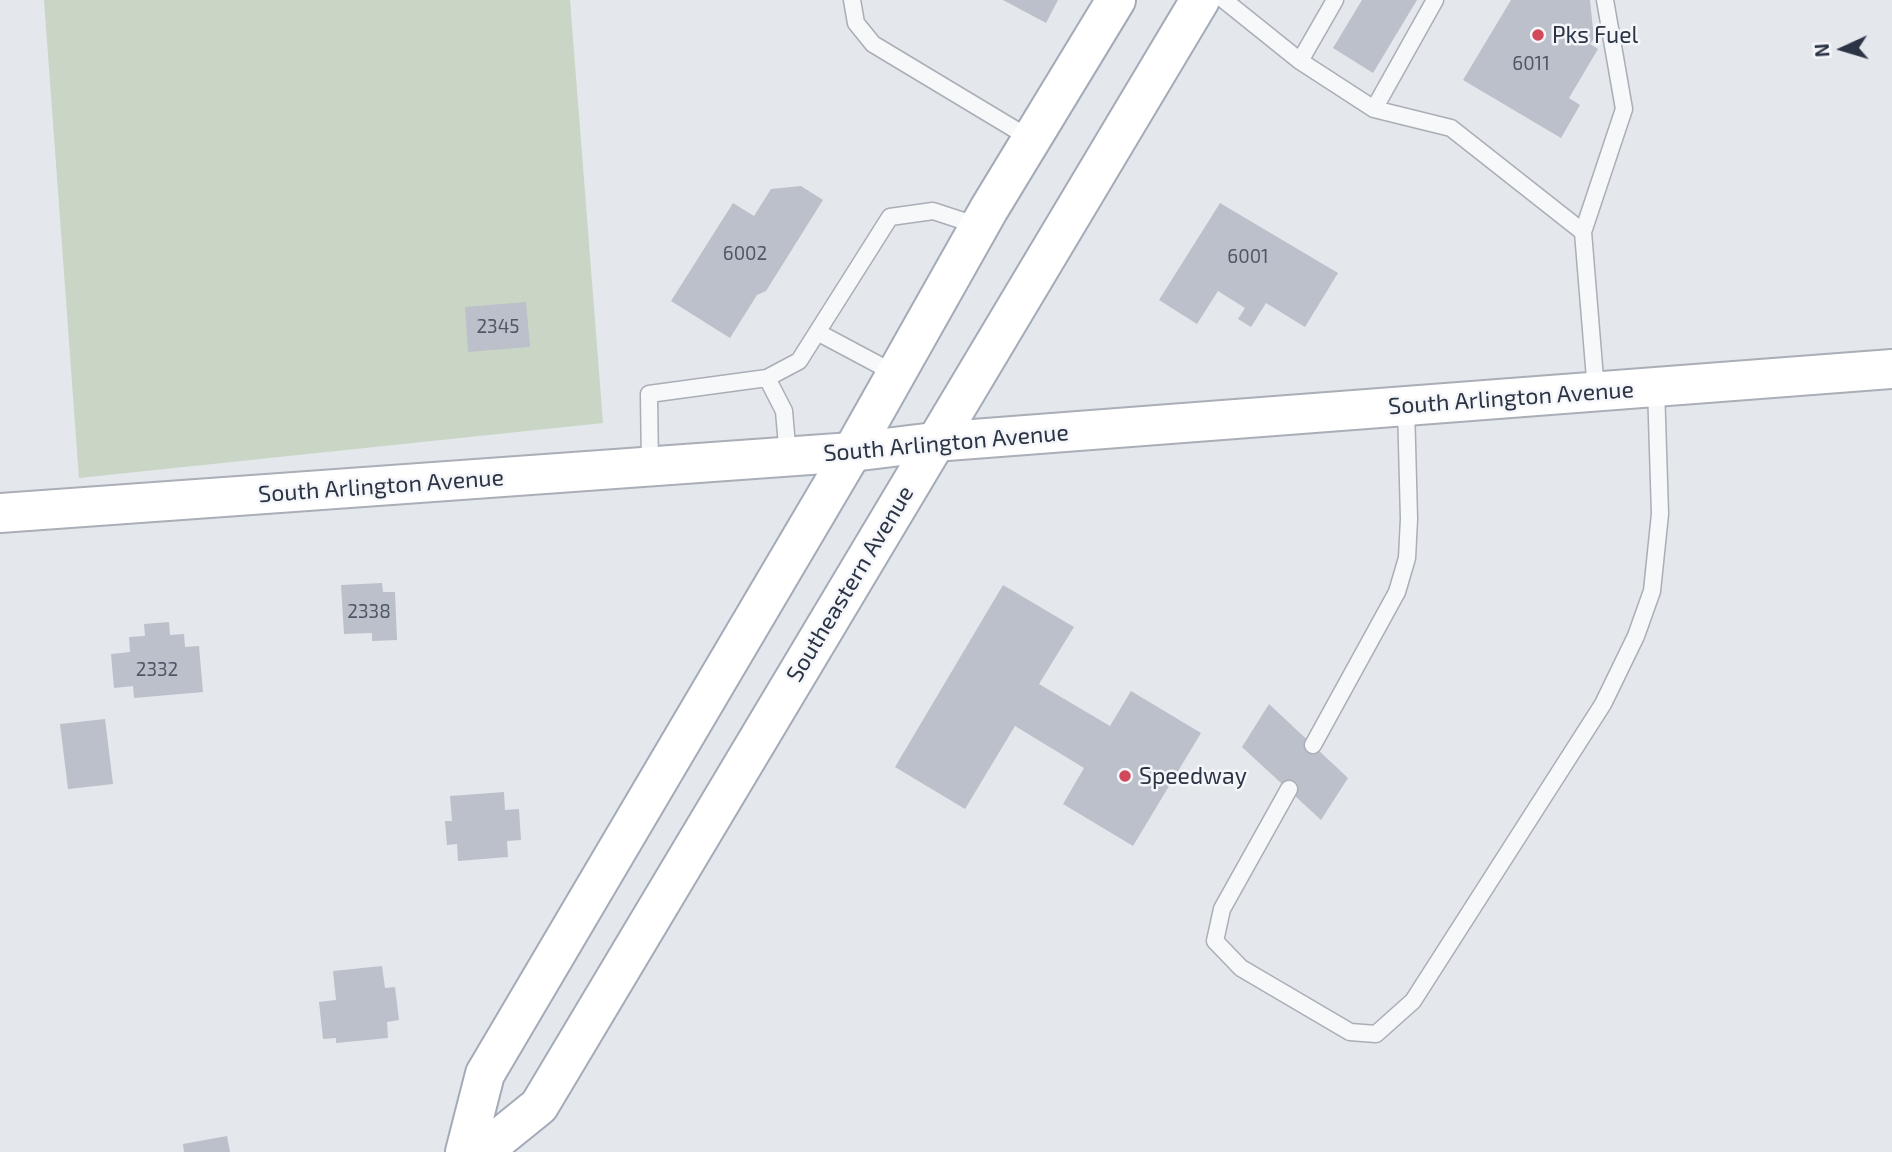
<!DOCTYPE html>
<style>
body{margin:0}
#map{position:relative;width:1892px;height:1152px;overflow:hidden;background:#e4e7ec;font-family:"Exo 2",sans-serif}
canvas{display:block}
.north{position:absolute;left:1808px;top:14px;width:70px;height:70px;-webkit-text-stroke:5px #f4f6f9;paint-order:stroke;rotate:266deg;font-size:19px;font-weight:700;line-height:28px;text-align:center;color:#2b3445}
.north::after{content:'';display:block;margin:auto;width:24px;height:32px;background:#2b3445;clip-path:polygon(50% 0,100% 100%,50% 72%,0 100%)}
</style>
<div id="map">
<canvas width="1892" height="1152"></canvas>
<div class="north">N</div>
</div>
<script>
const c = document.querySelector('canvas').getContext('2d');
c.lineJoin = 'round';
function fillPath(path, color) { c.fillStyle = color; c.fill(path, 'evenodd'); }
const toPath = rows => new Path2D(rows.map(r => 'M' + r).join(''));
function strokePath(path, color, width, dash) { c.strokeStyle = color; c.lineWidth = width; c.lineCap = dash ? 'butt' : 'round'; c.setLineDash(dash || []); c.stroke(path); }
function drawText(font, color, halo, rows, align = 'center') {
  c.font = font + ' "Exo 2",sans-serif'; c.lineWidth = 5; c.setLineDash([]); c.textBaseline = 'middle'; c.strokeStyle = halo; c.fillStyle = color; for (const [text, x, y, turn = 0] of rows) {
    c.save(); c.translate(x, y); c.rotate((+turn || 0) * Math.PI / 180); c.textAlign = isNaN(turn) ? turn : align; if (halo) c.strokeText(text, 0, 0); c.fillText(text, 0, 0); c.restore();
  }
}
fillPath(toPath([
 [44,0,570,0,603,423,79,478]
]), '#c9d6c5');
fillPath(toPath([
 [1003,0,1058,0,1046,23],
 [1362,0,1417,0,1373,73,1333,48],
 [1511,0,1590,0,1594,39,1590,44,1598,49,1569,98,1580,105,1561,138,1463,80],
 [801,186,823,200,766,291,757,295,730,338,671,301,733,203,754,216,771,189],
 [1220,203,1338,273,1305,327,1266,303,1251,327,1238,319,1245,308,1218,291,1197,324,1159,300],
 [526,302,530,347,468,352,465,307],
 [382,583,383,592,395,592,397,640,372,641,372,633,344,634,341,585],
 [1003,585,1074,627,1039,684,1110,726,1131,691,1201,733,1133,846,1063,804,1084,768,1015,726,965,809,895,767],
 [169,622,170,635,184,634,185,647,199,646,203,692,134,698,133,686,114,688,111,654,130,652,129,637,145,636,144,624],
 [1269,704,1348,778,1321,820,1242,747],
 [105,719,113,784,68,789,60,724],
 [504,792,505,810,519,809,521,840,507,841,508,857,458,861,457,844,447,845,445,821,452,821,450,796],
 [382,966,385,988,395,987,399,1020,387,1022,388,1038,336,1043,336,1038,323,1039,319,1002,336,1000,333,971],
 [227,1136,230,1152,184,1152,183,1144]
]), '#bbc0ca');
const service = toPath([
 [852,0,856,23,873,44,1031,139],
 [1224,0,1300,61,1374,109,1435,0],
 [1300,61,1335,0],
 [1374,109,1451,128,1583,232],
 [819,333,896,374],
 [767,378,784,411,788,457],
 [1596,391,1583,232,1624,109,1605,0],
 [650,467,649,394,767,378,799,361,890,217,933,211,979,226],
 [1313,745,1397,592,1407,558,1409,519,1406,406],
 [1289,789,1222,909,1215,941,1241,968,1350,1032,1376,1034,1413,1001,1603,704,1636,636,1652,591,1660,514,1656,387]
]);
const secondary = toPath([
 [0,513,852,452,934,442,1892,369]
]);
const primary = toPath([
 [465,1152,485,1074,852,452,989,209,1116,0],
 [482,1152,539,1106,1200,0]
]);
strokePath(service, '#a9aeb7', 19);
strokePath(secondary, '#a9aeb7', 42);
strokePath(primary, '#a3abb8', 42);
strokePath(service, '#f7f8fa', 16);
strokePath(secondary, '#fff', 38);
strokePath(primary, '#fff', 38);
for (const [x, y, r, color] of [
 [1538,35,7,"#d1495b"],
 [1125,776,7,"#d1495b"]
]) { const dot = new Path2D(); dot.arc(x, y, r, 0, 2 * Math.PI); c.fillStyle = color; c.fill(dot); strokePath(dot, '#f4f6f9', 2.5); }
drawText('19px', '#4f5766', null, [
 ["6011",1531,64],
 ["6002",745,254],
 ["6001",1248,257],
 ["2345",498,327],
 ["2338",369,612],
 ["2332",157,670]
]);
drawText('23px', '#2b3445', '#f4f6f9', [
 ["Pks Fuel",1552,35],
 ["Speedway",1139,776]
], 'left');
drawText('23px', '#2b3445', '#f4f6f9', [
 ["South Arlington Avenue",1511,398,-4],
 ["South Arlington Avenue",946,443,-5],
 ["South Arlington Avenue",381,486,-4],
 ["Southeastern Avenue",850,584,-59]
]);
</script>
